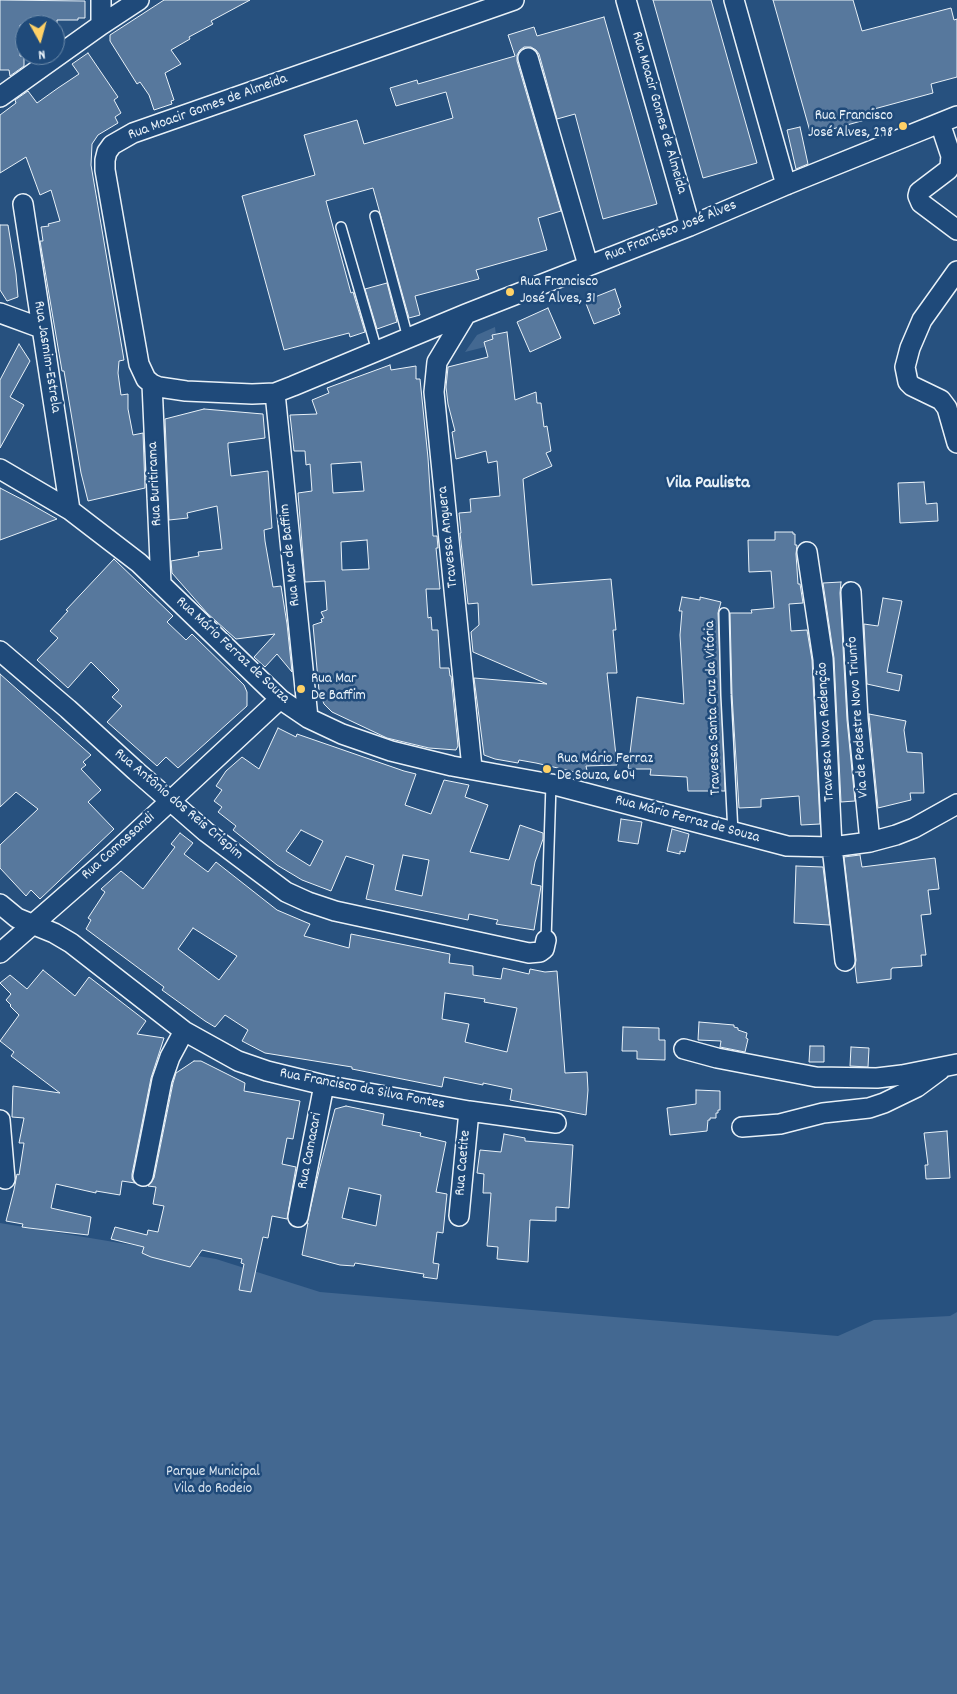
<!DOCTYPE html>
<meta charset="utf-8">
<style>
body{margin:0}
#map{position:relative;width:957px;height:1694px;overflow:hidden;background:#27517f;font-family:Dekko,sans-serif}
canvas{display:block}
.north{position:absolute;left:15px;top:15px;width:50px;height:50px;box-sizing:border-box;background:#1f4a7a;border:1px solid #6f8dac;border-radius:50%;rotate:173deg;font-size:14px;font-weight:700;line-height:20px;text-align:center;color:#e8f1f8}
.north::after{content:'';display:block;margin:auto;width:18px;height:22px;background:#ffd166;clip-path:polygon(50% 0,100% 100%,50% 72%,0 100%)}
</style>
<div id="map">
<canvas width="957" height="1694"></canvas>
<div class="north">N</div>
</div>
<script>
const c = document.querySelector('canvas').getContext('2d');
c.lineJoin = 'round';
function fillPath(path, color) { c.fillStyle = color; c.fill(path, 'evenodd'); }
const toPath = rows => new Path2D(rows.map(r => 'M' + r).join(''));
function strokePath(path, color, width, dash) { c.strokeStyle = color; c.lineWidth = width; c.lineCap = dash ? 'butt' : 'round'; c.setLineDash(dash || []); c.stroke(path); }
function drawText(font, color, halo, rows, align = 'center') {
  c.font = font + ' Dekko,sans-serif'; c.lineWidth = 5; c.setLineDash([]); c.textBaseline = 'middle'; c.strokeStyle = halo; c.fillStyle = color; for (const [text, x, y, turn = 0] of rows) {
    c.save(); c.translate(x, y); c.rotate((+turn || 0) * Math.PI / 180); c.textAlign = isNaN(turn) ? turn : align; if (halo) c.strokeText(text, 0, 0); c.fillText(text, 0, 0); c.restore();
  }
}
fillPath(toPath([
 [495,327,497,344,465,352,477,335],
 [0,1223,216,1259,320,1292,838,1336,874,1320,950,1316,957,1312,957,1694,0,1694]
]), '#436891');
const building = toPath([
 [0,0,85,1,85,18,78,18,78,20,57,20,57,23,43,23,43,25,20,25,20,56,24,56,24,66,10,76,9,70,0,70,0,0],
 [164,0,250,0,211,21,213,24,189,37,190,39,171,50,181,64,165,73,174,100,171,101,172,104,154,110,149,95,140,82,137,84,110,41,110,35,164,0],
 [653,0,711,0,757,163,703,178,653,0],
 [773,0,853,0,862,31,951,8,954,20,957,19,957,77,931,84,933,93,863,112,865,120,811,135,773,0],
 [604,17,657,204,603,219,575,114,557,119,539,54,536,50,531,47,524,47,520,50,517,55,517,61,561,211,538,218,547,250,476,270,479,279,415,296,420,315,409,318,373,188,326,201,351,293,353,292,365,332,350,337,349,333,284,350,242,196,315,175,304,135,357,120,364,144,453,118,446,92,396,106,390,88,417,80,418,84,515,56,508,35,534,27,537,36,604,17],
 [88,53,118,97,114,100,121,113,115,117,118,123,98,135,92,144,91,165,124,360,119,361,118,373,121,395,128,394,128,409,133,435,143,433,145,488,88,501,81,473,64,371,62,371,40,241,43,241,41,227,49,226,48,224,60,221,51,190,40,195,26,157,0,173,0,115,16,103,15,100,28,91,37,103,58,88,79,74,72,64,88,53],
 [800,127,808,164,796,169,787,130,800,127],
 [0,225,8,225,16,274,18,297,7,301,0,290,0,225],
 [387,283,397,322,377,329,365,289,387,283],
 [615,289,621,307,618,309,620,314,594,324,585,301,615,289],
 [548,308,561,338,530,352,517,322,548,308],
 [507,332,515,400,536,392,537,403,541,403,544,427,547,426,551,451,546,453,552,466,523,479,532,585,611,579,616,630,613,630,617,673,607,673,617,765,586,766,588,775,536,763,519,760,518,763,495,759,484,755,474,678,547,684,473,652,471,632,479,625,478,603,468,604,460,533,461,533,459,513,471,512,470,499,500,496,497,461,488,463,486,451,456,459,452,432,455,431,448,404,446,387,448,367,488,357,484,342,493,339,492,335,507,332],
 [19,344,30,361,10,397,24,405,0,448,0,380,19,344],
 [390,365,391,370,416,366,416,379,420,379,428,458,433,536,437,536,438,548,436,548,440,589,426,589,428,618,431,617,432,630,438,630,440,668,449,668,450,676,451,676,458,746,456,750,429,748,387,738,332,712,324,704,319,691,313,625,322,622,321,619,324,618,321,612,327,610,325,581,305,582,298,493,312,491,310,464,306,465,305,451,294,451,290,415,317,414,312,400,329,393,327,388,390,365],
 [361,462,364,491,333,493,331,464,361,462],
 [367,540,369,569,342,570,341,542,367,540],
 [204,409,263,414,265,438,228,443,228,447,231,476,268,471,272,528,264,530,265,541,273,587,281,586,287,624,292,672,277,654,265,667,254,657,275,634,236,639,207,613,172,573,171,561,199,556,198,552,222,549,217,506,187,513,188,518,169,520,165,419,204,409],
 [924,482,926,504,937,503,938,521,900,523,898,483,924,482],
 [0,488,27,502,57,519,0,540,0,488],
 [775,532,793,532,793,534,795,534,795,545,797,545,796,554,798,584,800,584,803,603,789,604,791,631,807,630,812,660,820,824,801,825,799,796,761,799,761,807,739,808,732,695,730,613,752,613,751,610,774,608,771,571,749,572,748,540,775,540,775,532],
 [114,559,173,616,167,622,186,640,192,634,244,685,247,692,247,706,178,768,166,757,157,766,107,722,122,706,112,697,119,690,91,662,68,688,37,660,58,638,50,631,68,611,66,610,114,559],
 [841,582,840,593,847,720,855,801,841,802,834,658,823,583,841,582],
 [682,597,700,600,700,597,721,602,718,613,725,791,688,791,687,777,650,775,651,769,628,769,637,697,684,704,680,635,682,611,679,611,682,597],
 [883,598,902,601,887,672,902,675,899,691,867,684,864,624,878,626,883,598],
 [0,674,91,755,83,762,86,765,81,769,101,790,88,802,114,829,40,899,31,890,26,896,0,868,0,845,38,809,16,792,0,807,0,674],
 [869,714,906,721,904,730,907,752,922,753,924,793,910,793,911,800,878,808,869,714],
 [278,728,296,737,297,734,404,771,416,774,405,805,431,814,444,780,469,785,465,797,488,805,470,852,509,860,520,825,543,833,543,839,535,862,531,884,541,886,534,930,496,924,498,920,469,914,468,920,366,899,374,865,346,856,331,891,302,880,277,865,258,850,233,830,236,826,218,812,222,807,214,801,222,790,216,786,226,771,242,757,259,769,278,728],
 [301,830,323,841,310,866,286,851,301,830],
 [403,855,429,860,422,896,395,890,403,855],
 [621,819,642,822,638,844,618,841,621,819],
 [672,829,689,834,685,852,680,851,680,854,667,851,672,829],
 [180,833,193,843,184,854,208,872,216,862,277,910,310,924,304,936,349,948,351,934,450,954,449,963,473,966,473,975,501,979,503,968,529,974,530,969,545,972,557,971,565,1073,587,1072,588,1090,586,1115,510,1100,512,1089,483,1083,483,1085,444,1077,442,1087,352,1069,352,1067,265,1053,242,1041,248,1030,225,1015,215,1027,205,1021,162,990,164,987,86,929,91,920,88,918,105,892,101,889,121,871,143,889,175,847,171,844,180,833],
 [193,928,237,956,219,980,178,949,193,928],
 [445,993,485,999,484,1002,517,1008,507,1052,465,1042,469,1024,442,1019,445,993],
 [860,855,862,867,935,858,939,889,928,890,931,914,921,915,926,955,921,955,922,966,892,968,892,969,891,969,891,979,857,983,855,966,856,960,844,857,860,855],
 [796,866,823,867,830,925,794,923,796,866],
 [43,970,75,996,89,977,146,1021,137,1034,164,1038,151,1078,132,1174,132,1179,135,1183,122,1181,120,1195,96,1191,96,1193,56,1184,51,1208,91,1217,88,1235,29,1228,22,1227,23,1224,6,1221,14,1190,17,1174,19,1175,24,1143,19,1143,24,1118,12,1117,13,1086,60,1093,11,1056,14,1052,0,1041,19,1015,10,1006,11,1005,6,1000,11,994,0,983,10,975,27,989,43,970],
 [699,1022,734,1025,734,1027,738,1028,738,1030,747,1033,746,1038,748,1039,745,1052,720,1047,721,1041,698,1040,699,1022],
 [623,1027,659,1028,659,1040,665,1040,665,1060,637,1059,637,1051,622,1051,623,1027],
 [810,1046,824,1046,824,1062,809,1062,810,1046],
 [851,1047,869,1048,868,1067,850,1066,851,1047],
 [194,1061,201,1061,245,1083,244,1091,300,1101,293,1139,287,1138,282,1164,296,1167,287,1219,272,1216,268,1238,263,1237,251,1292,239,1290,244,1264,241,1263,242,1259,202,1250,190,1267,151,1257,142,1253,144,1247,111,1239,115,1227,147,1235,148,1230,158,1232,164,1206,153,1204,156,1187,148,1186,154,1178,173,1083,176,1073,194,1061],
 [696,1090,720,1091,720,1110,718,1110,718,1113,716,1113,716,1118,710,1118,710,1120,708,1120,707,1131,670,1135,667,1108,696,1104,696,1090],
 [346,1106,384,1114,382,1125,421,1133,420,1136,446,1142,436,1192,447,1194,443,1233,437,1232,433,1263,439,1264,437,1279,423,1277,424,1274,355,1263,354,1266,340,1265,302,1255,308,1223,307,1223,319,1171,335,1109,346,1106],
 [349,1188,381,1195,376,1226,342,1218,349,1188],
 [947,1131,950,1178,926,1179,925,1165,928,1165,924,1133,947,1131],
 [504,1134,525,1138,525,1141,573,1145,569,1208,556,1207,556,1221,530,1220,528,1262,497,1259,498,1247,487,1246,491,1193,483,1193,484,1174,477,1173,480,1150,501,1152,504,1134]
]);
fillPath(building, '#57789d');
strokePath(building, '#e8f1f8', 1);
const service = toPath([
 [375,216,408,338],
 [341,227,377,351],
 [724,613,726,695,733,833],
 [546,940,551,784]
]);
const minor = toPath([
 [514,0,133,133,112,145,107,152,105,160,105,170,139,364,146,379,152,384,159,387,186,391,252,394,275,393,293,386,466,314,690,226,786,185,957,116],
 [626,0,690,226],
 [734,0,786,185],
 [101,25,101,0],
 [528,58,588,265],
 [0,97,101,25,139,0],
 [940,123,951,156,950,166,948,170,919,192,918,196,921,203,957,230],
 [23,204,70,510],
 [957,271,922,320,910,348,905,367,908,382,912,386,941,400,947,408,957,443],
 [0,313,41,328],
 [466,314,437,362,434,392,472,768],
 [152,384,161,584],
 [275,393,308,718],
 [0,469,70,510,139,563,280,699,308,718,342,734,391,751,452,766,551,784,787,846,832,847,870,842,896,835,914,828,957,804],
 [807,552,823,659,832,847,845,961],
 [851,592,858,719,870,842],
 [0,651,68,709,136,771,206,832,286,892,308,902,335,911,529,953,540,952,544,949,546,940],
 [0,904,17,918,54,933,71,943,184,1031,238,1061,267,1071,324,1085,469,1111,556,1123],
 [0,953,111,856,280,699],
 [684,1049,717,1058,816,1077,877,1078,902,1075,957,1064],
 [0,1120,5,1179],
 [742,1127,780,1124,823,1113,869,1108,884,1103,917,1087,940,1070],
 [143,1176,162,1080,170,1057,184,1031],
 [459,1216,469,1111],
 [298,1217,324,1085]
]);
strokePath(service, '#e8f1f8', 12);
strokePath(minor, '#e8f1f8', 22);
strokePath(service, '#1f4a7a', 9);
strokePath(minor, '#1f4a7a', 19);
for (const [x, y, r, color] of [
 [903,126,5,"#ffd166"],
 [510,292,5,"#ffd166"],
 [301,689,5,"#ffd166"],
 [547,769,5,"#ffd166"]
]) { const dot = new Path2D(); dot.arc(x, y, r, 0, 2 * Math.PI); c.fillStyle = color; c.fill(dot); strokePath(dot, '#1f4a7a', 2); }
drawText('15px', '#e8f1f8', '#1f4a7a', [
 ["Rua Moacir Gomes de Almeida",208,108,-20],
 ["Rua Moacir Gomes de Almeida",658,113,74],
 ["Rua Francisco José Alves",671,232,-22],
 ["Rua Jasmim-Estrela",46,357,81],
 ["Rua Buritirama",156,484,-93],
 ["Travessa Anguera",449,537,-96],
 ["Rua Mar de Baffim",291,555,-96],
 ["Rua Mário Ferraz de Souza",232,651,43],
 ["Travessa Santa Cruz da Vitória",714,708,-92],
 ["Via de Pedestre Novo Triunfo",859,717,-94],
 ["Travessa Nova Redenção",827,732,-93],
 ["Rua Antônio dos Reis Crispim",178,805,40],
 ["Rua Mário Ferraz de Souza",687,820,15],
 ["Rua Camassandi",119,847,-42],
 ["Rua Francisco da Silva Fontes",362,1090,11],
 ["Rua Camacari",311,1151,-79],
 ["Rua Caetite",464,1163,-85]
]);
drawText('15px', '#e8f1f8', '#1f4a7a', [
 ["Rua Francisco",893,117,"right"],
 ["José Alves, 298",893,134,"right"],
 ["Rua Francisco",520,283],
 ["José Alves, 31",520,300],
 ["Rua Mar",311,680],
 ["De Baffim",311,697],
 ["Rua Mário Ferraz",557,760],
 ["De Souza, 604",557,777]
], 'left');
drawText('15px', '#d8e3ee', '#1f4a7a', [
 ["Parque Municipal",213,1473],
 ["Vila do Rodeio",213,1490]
]);
drawText('bold 18px', '#e8f1f8', '#1f4a7a', [
 ["Vila Paulista",708,485]
]);
</script>
